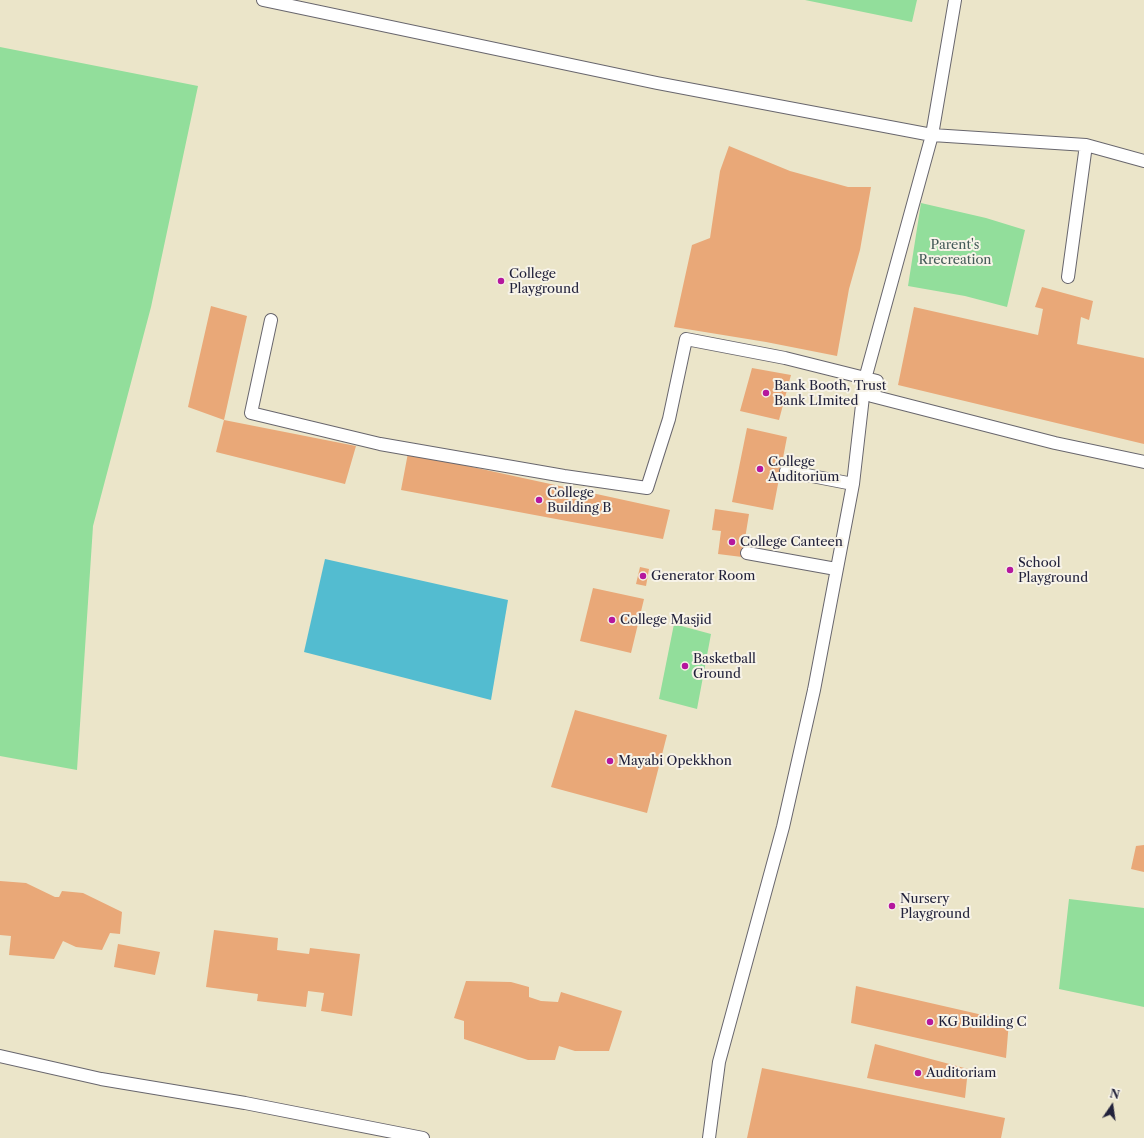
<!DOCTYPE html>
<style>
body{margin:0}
#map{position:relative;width:1144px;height:1138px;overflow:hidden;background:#ebe5c9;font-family:"Libre Caslon Text",serif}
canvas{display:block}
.north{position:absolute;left:1092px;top:1086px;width:40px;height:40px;-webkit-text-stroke:3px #f7f3e8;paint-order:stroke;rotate:13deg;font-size:11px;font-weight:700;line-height:16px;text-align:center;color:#22223b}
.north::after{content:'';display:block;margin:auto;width:14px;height:18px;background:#22223b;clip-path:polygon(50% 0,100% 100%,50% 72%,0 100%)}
</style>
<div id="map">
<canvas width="1144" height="1138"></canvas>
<div class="north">N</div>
</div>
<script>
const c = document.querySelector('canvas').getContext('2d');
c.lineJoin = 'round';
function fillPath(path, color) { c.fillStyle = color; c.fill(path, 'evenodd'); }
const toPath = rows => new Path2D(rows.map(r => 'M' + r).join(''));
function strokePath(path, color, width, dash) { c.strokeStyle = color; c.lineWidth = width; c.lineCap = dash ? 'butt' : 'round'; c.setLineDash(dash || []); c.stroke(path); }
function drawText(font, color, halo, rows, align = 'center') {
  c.font = font + ' "Libre Caslon Text",serif'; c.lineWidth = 4; c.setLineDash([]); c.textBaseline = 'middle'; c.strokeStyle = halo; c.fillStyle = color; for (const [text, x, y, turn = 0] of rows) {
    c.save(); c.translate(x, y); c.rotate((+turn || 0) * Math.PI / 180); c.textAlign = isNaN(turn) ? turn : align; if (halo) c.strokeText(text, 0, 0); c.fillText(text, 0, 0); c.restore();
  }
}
fillPath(toPath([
 [805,0,917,0,912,22],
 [0,47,198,86,151,307,93,526,77,770,0,756],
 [921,203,986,218,1025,230,1007,307,965,296,908,286],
 [674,624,711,634,697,709,659,699],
 [1069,899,1144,908,1144,1007,1059,989]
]), '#92de9b');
fillPath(toPath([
 [325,559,508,600,491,700,304,652]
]), '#53bcd0');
fillPath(toPath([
 [729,146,790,171,848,187,871,187,860,250,849,289,837,356,766,342,674,327,692,245,710,238,720,171],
 [1042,287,1093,301,1089,320,1081,317,1077,344,1144,358,1144,444,898,385,914,307,1038,335,1043,309,1035,307],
 [211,306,247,316,224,420,188,407],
 [752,368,791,375,779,420,740,411],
 [224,420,356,446,345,484,216,452],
 [747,428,787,437,773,510,732,502],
 [408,453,670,510,663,539,401,490],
 [715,509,749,514,742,557,718,554,721,531,712,530],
 [640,567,649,569,646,586,636,584],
 [593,588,644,599,631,653,580,641],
 [575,710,667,735,647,813,551,787],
 [1144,845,1144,872,1131,869,1136,846],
 [0,881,26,883,55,897,59,897,62,891,83,893,122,912,120,934,110,933,102,950,76,947,63,941,54,959,9,955,11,936,0,935],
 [214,930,278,938,277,950,309,954,310,948,360,954,352,1016,321,1011,324,993,308,991,306,1007,257,1001,258,994,206,987],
 [118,944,160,952,155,975,114,967],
 [466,981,511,982,529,987,529,997,541,1001,558,1002,561,992,622,1011,609,1051,575,1051,559,1046,555,1060,528,1060,464,1039,464,1021,454,1018],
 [856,986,1009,1021,1006,1058,851,1023],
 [875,1044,968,1069,965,1098,867,1078],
 [762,1068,1005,1118,1001,1138,747,1138]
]), '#e9a878');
const service = toPath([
 [263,0,657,83,932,135,1086,145,1144,161],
 [1068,277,1086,145],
 [271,320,251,413,380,444,564,476,647,488,669,419,686,339,785,358,877,381,872,396,1055,443,1144,462],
 [786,471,853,484],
 [747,553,836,569],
 [0,1056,101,1079,245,1103,423,1138],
 [709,1138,719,1062,783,827,814,690,853,484,865,379,932,135,955,0]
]);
strokePath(service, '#68666d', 14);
strokePath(service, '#fff', 12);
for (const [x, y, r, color] of [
 [501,281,4,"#b5179e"],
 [766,393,4,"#b5179e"],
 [760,469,4,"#b5179e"],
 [539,500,4,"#b5179e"],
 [732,542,4,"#b5179e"],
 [1010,570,4,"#b5179e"],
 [643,576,4,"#b5179e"],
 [612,620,4,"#b5179e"],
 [685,666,4,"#b5179e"],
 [610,761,4,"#b5179e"],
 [892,906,4,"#b5179e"],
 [930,1022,4,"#b5179e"],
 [918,1073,4,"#b5179e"]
]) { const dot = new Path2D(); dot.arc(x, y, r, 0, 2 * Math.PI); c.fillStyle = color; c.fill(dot); strokePath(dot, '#f7f3e8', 1.5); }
drawText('13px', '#445a58', '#f7f3e8', [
 ["Parent's",955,245],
 ["Rrecreation",955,260]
]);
drawText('13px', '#22223b', '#f7f3e8', [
 ["College",509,274],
 ["Playground",509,289],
 ["Bank Booth, Trust",774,386],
 ["Bank LImited",774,401],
 ["College",768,462],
 ["Auditorium",768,477],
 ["College",547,493],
 ["Building B",547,508],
 ["College Canteen",740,542],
 ["School",1018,563],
 ["Playground",1018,578],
 ["Generator Room",651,576],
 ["College Masjid",620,620],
 ["Basketball",693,659],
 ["Ground",693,674],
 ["Mayabi Opekkhon",618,761],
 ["Nursery",900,899],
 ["Playground",900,914],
 ["KG Building C",938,1022],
 ["Auditoriam",926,1073]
], 'left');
</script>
